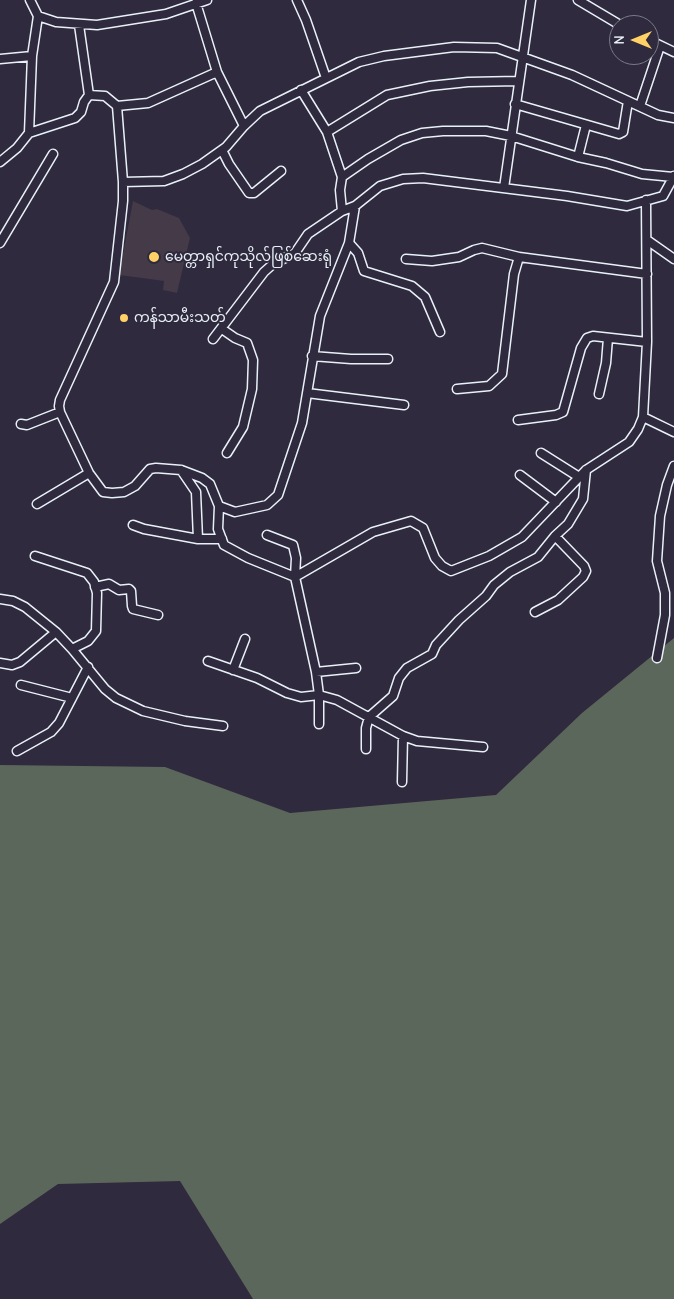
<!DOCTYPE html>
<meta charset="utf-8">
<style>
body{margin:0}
#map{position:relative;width:674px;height:1299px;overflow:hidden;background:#2f2a3d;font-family:"Comic Neue",sans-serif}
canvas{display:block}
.north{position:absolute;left:609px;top:15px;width:50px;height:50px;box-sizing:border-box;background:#2f2a3d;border:1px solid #797a88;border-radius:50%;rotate:270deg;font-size:14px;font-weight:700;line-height:20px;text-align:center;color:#e8f1f8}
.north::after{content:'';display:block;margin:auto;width:18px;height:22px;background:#ffd166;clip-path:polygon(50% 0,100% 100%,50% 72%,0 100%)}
</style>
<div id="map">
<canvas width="674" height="1299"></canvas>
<div class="north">N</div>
</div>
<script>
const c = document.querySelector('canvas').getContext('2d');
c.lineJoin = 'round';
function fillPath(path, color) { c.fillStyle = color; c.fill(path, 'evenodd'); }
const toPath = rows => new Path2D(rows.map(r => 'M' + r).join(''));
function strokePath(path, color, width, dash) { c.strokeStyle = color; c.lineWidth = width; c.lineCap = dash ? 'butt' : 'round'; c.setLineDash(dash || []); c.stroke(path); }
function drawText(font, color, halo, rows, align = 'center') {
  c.font = font + ' "Comic Neue","Noto Sans Myanmar",sans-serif'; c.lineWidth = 4; c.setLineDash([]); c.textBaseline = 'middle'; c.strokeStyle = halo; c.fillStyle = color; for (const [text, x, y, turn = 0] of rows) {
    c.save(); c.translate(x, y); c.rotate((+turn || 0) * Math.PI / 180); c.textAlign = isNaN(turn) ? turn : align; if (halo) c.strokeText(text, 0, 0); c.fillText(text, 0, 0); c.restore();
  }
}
fillPath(toPath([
 [133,201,152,210,157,209,179,218,190,238,177,293,163,290,164,281,119,275]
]), '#443a48');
fillPath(toPath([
 [674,638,674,1299,253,1299,180,1181,58,1184,0,1224,0,765,165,767,290,813,496,795,582,713]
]), '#5c675b');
const street = toPath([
 [297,0,306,20,326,78],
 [578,0,620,25],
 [196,3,217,72,244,126],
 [38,16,56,22,97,25,166,14,207,0],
 [79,25,89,95],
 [649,40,674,52],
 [0,59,32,56],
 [301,90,327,132,342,177,340,190,342,211],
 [515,104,619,134,623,132,628,101],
 [117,106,148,103,217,72],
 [640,106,660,46],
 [327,132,387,95,430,86,468,82,518,81],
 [29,133,75,118,81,112,84,102,89,95,105,96,117,106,123,182,123,201,114,282,60,400,59,406,60,412,89,473,103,492,112,493,124,492,135,486,150,469,156,468,181,470,202,478,210,484,219,506,218,529,224,545,248,558,295,577,316,672,319,695,319,724],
 [222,150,229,164,249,193,254,193,281,171],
 [578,157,586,125],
 [0,162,17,148,29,133,32,56,38,16,30,0],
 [342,177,368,159,401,140,422,133,443,131,486,131,511,136,578,157,606,163,642,174,673,177],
 [123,182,164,181,183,174,202,164,226,147,244,126,260,111,359,62,384,56,454,47,497,48,572,75,658,115,674,118],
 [504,188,531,0],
 [647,240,674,259],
 [0,243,53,154],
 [349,243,358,253,364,271,412,286,425,297,440,332],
 [406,259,432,261,459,257,474,250,482,248,519,257],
 [222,329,235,338,247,343,253,360,252,389,243,427,227,453],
 [213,339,264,272,273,264,295,253,308,234,342,211,355,206,380,186,403,179,423,178,567,196,627,206,663,196,674,176],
 [312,356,351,359,388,359],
 [457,389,489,386,502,374,514,274,519,257,647,274],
 [307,393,404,405],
 [599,394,606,363,608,338],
 [643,417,674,432],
 [518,420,556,415,563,412,581,348,587,338,593,336,647,342],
 [21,424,27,425,60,412],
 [541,453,579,477],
 [181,470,196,492,198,539],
 [520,475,556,502],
 [37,504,89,473],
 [219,506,235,512,267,505,278,495,302,423,320,316,349,243,355,206],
 [133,525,144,529,198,539,222,539],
 [267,535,293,545,296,558,295,577,373,532,411,521,423,528,435,558,442,566,451,571,489,556,522,537,586,470,629,442,638,429,643,417,647,342,646,200],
 [35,556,87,573,94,582,97,593,96,631,88,641,72,649],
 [95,587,109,584,119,590,129,589,131,591,132,606,133,609,158,615],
 [0,599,13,601,25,607,56,632,72,649,105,689,116,698,143,711,185,721,223,726],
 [535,612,558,600,583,577,586,571,584,566,555,536],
 [657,658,665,615,665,593,657,561,660,516,667,485,674,466],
 [208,661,257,678,287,693,301,697,319,695,337,700,403,736,417,741,483,747],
 [0,663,12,665,20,662,56,632],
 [233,670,245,639],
 [316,672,356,668],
 [21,685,72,698],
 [366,749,366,728,369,717,393,696,399,678,407,668,432,654,436,645,459,620,486,596,494,585,510,572,538,557,555,536,568,524,583,499,586,470],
 [17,751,51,732,59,723,88,667],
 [402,782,403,736]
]);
strokePath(street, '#e8f1f8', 11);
strokePath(street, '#2f2a3d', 8);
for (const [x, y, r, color] of [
 [154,257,6,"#ffd166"],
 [124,318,5,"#ffd166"]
]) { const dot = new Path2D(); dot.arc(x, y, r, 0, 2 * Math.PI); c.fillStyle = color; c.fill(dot); strokePath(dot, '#2f2a3d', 2); }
drawText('14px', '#e8f1f8', '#2f2a3d', [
 ["မေတ္တာရှင်ကုသိုလ်ဖြစ်ဆေးရုံ",165,257],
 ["ကန်သာမီးသတ်",134,318]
], 'left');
</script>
